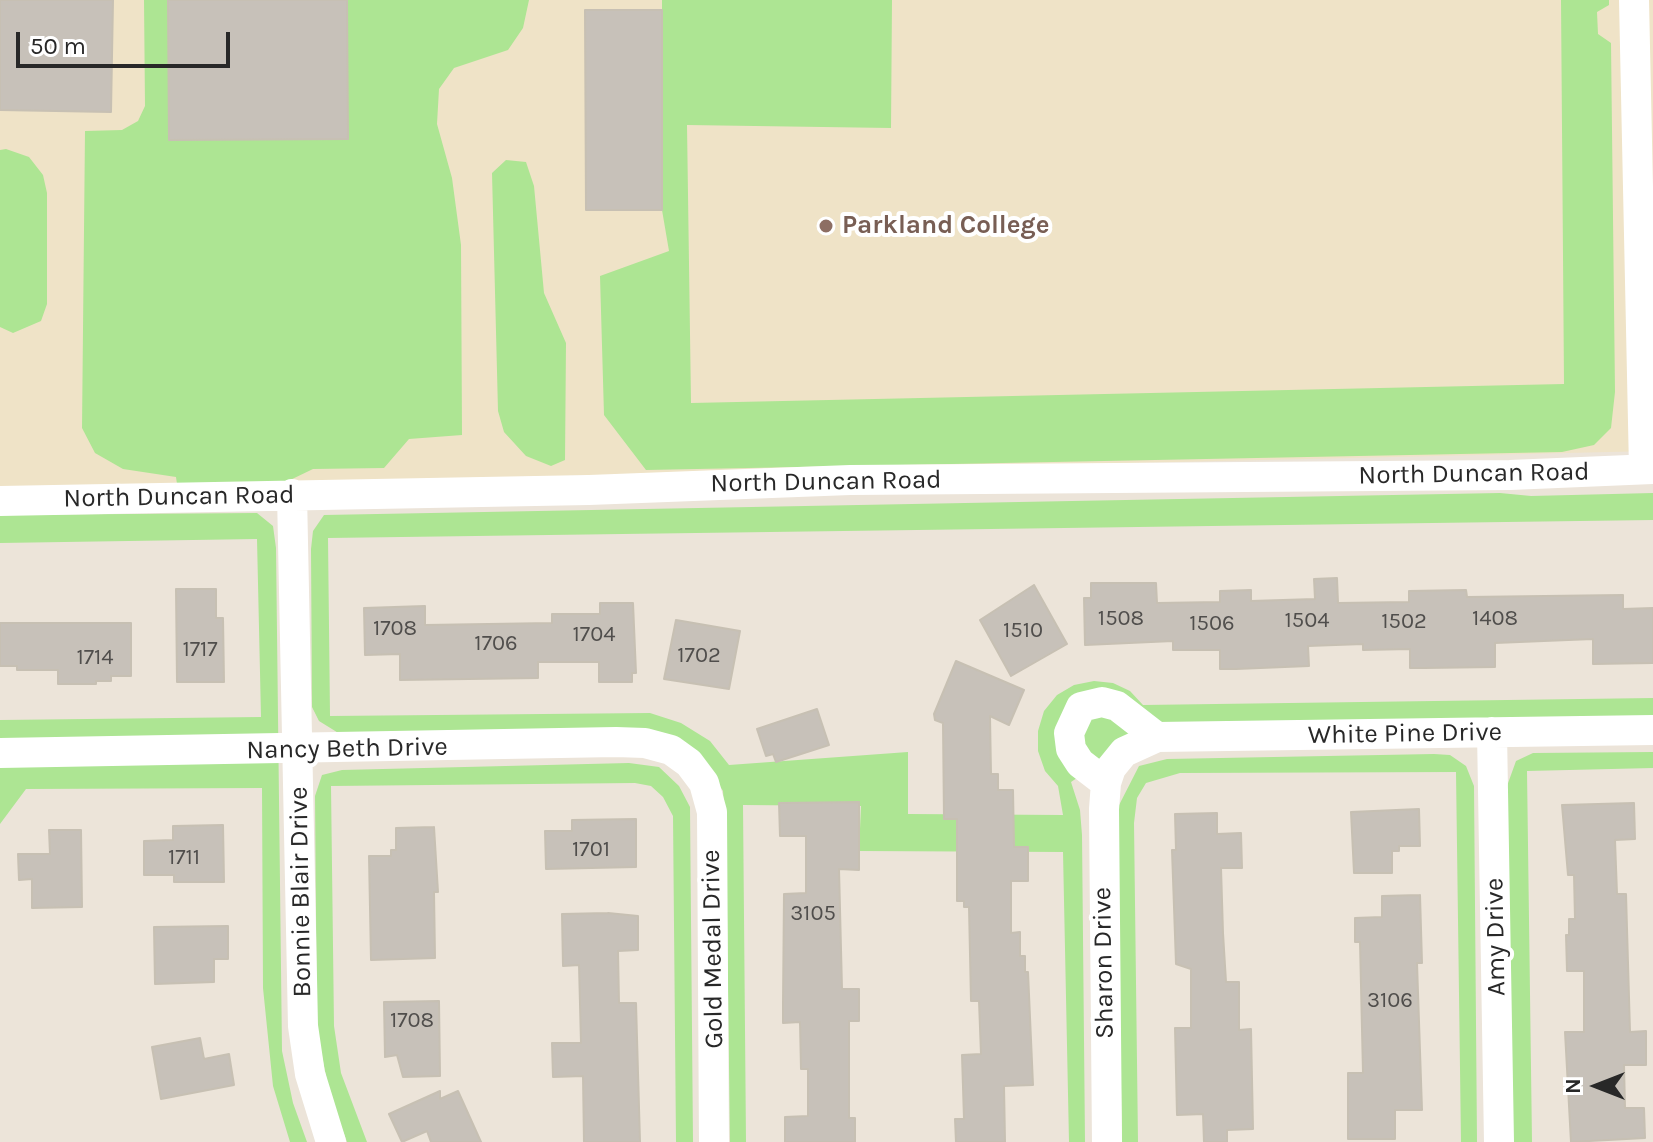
<!DOCTYPE html>
<style>
body{margin:0}
#map{position:relative;width:1653px;height:1142px;overflow:hidden;background:#ece4d9;font-family:Karla,sans-serif}
canvas{display:block}
.north{position:absolute;left:1557px;top:1046px;width:80px;height:80px;-webkit-text-stroke:6px #fff;paint-order:stroke;rotate:270deg;font-size:22px;font-weight:700;line-height:32px;text-align:center;color:#282828}
.north::after{content:'';display:block;margin:auto;width:28px;height:36px;background:#282828;clip-path:polygon(50% 0,100% 100%,50% 72%,0 100%)}
.scale{position:absolute;left:16px;top:32px;width:214px;height:36px;box-sizing:border-box;border:4px solid #282828;border-top:0;padding-left:10px;font-size:24px;line-height:28px;white-space:nowrap;color:#282828;-webkit-text-stroke:6px #fff;paint-order:stroke}
</style>
<div id="map">
<canvas width="1653" height="1142"></canvas>
<div class="north">N</div>
<div class="scale">50 m</div>
</div>
<script>
const c = document.querySelector('canvas').getContext('2d');
c.lineJoin = 'round';
function fillPath(path, color) { c.fillStyle = color; c.fill(path, 'evenodd'); }
const toPath = rows => new Path2D(rows.map(r => 'M' + r).join(''));
function strokePath(path, color, width, dash) { c.strokeStyle = color; c.lineWidth = width; c.lineCap = dash ? 'butt' : 'round'; c.setLineDash(dash || []); c.stroke(path); }
function drawText(font, color, halo, rows, align = 'center') {
  c.font = font + ' Karla,sans-serif'; c.lineWidth = 8; c.setLineDash([]); c.textBaseline = 'middle'; c.strokeStyle = halo; c.fillStyle = color; for (const [text, x, y, turn = 0] of rows) {
    c.save(); c.translate(x, y); c.rotate((+turn || 0) * Math.PI / 180); c.textAlign = isNaN(turn) ? turn : align; if (halo) c.strokeText(text, 0, 0); c.fillText(text, 0, 0); c.restore();
  }
}
fillPath(toPath([
 [0,0,1653,0,1653,451,0,489]
]), '#efe3c7');
fillPath(toPath([
 [144,0,529,0,523,28,508,50,454,68,439,89,437,124,452,178,461,245,462,435,409,439,384,468,313,469,286,482,177,484,176,477,123,469,95,453,82,428,85,131,122,130,138,121,145,106],
 [662,0,892,0,891,128,687,125,691,403,1564,384,1561,0,1609,0,1609,5,1597,12,1598,34,1611,43,1615,392,1611,428,1594,445,1562,452,646,470,604,415,600,276,669,251,662,210],
 [6,149,29,157,43,175,47,193,47,304,41,321,13,333,0,327,0,150],
 [506,160,526,162,534,186,544,293,566,343,565,460,551,466,526,456,504,432,498,411,492,173],
 [1500,493,1531,496,1653,493,1653,520,328,538,330,716,650,713,681,723,710,741,729,765,908,752,908,814,1063,815,1058,786,1045,771,1038,751,1038,731,1044,711,1057,695,1074,685,1094,681,1113,683,1130,691,1143,705,1653,698,1653,716,1158,723,1071,782,1080,810,1082,835,1085,1142,1069,1142,1063,852,859,851,861,806,743,805,746,1142,730,1142,726,840,723,791,709,769,684,745,340,734,319,721,312,707,311,549,313,531,324,515],
 [257,513,273,526,276,548,282,1051,293,1103,307,1142,290,1142,273,1086,263,988,262,788,26,789,0,824,0,720,261,717,257,539,0,543,0,515],
 [1653,752,1653,768,1527,771,1532,1142,1513,1142,1507,786,1516,761,1533,753],
 [1434,754,1450,755,1466,766,1474,786,1477,1142,1461,1142,1456,772,1180,773,1146,783,1137,798,1134,823,1138,1142,1122,1142,1116,811,1139,766,1167,759],
 [629,763,659,767,679,786,690,807,693,1142,676,1142,673,816,663,797,651,786,635,783,331,786,334,1026,341,1073,367,1142,347,1142,330,1096,317,1031,315,796,322,775,342,770]
]), '#ade593');
const building = toPath([
 [0,0,113,0,111,112,0,110,0,0],
 [168,0,347,0,348,139,169,140,168,0],
 [585,10,662,10,662,210,586,210,585,10],
 [1337,578,1338,603,1409,602,1409,591,1466,590,1467,597,1623,595,1623,609,1653,608,1653,663,1593,664,1593,639,1495,643,1495,667,1424,668,1410,668,1410,649,1363,650,1363,644,1308,646,1309,666,1236,669,1220,669,1220,650,1173,650,1173,641,1085,645,1084,598,1091,598,1091,583,1156,583,1157,603,1220,602,1220,591,1251,590,1251,601,1315,599,1314,579,1337,578],
 [1034,585,1067,644,1011,676,980,620,1034,585],
 [176,589,216,589,216,618,223,618,224,682,177,682,176,589],
 [600,603,633,603,636,673,632,673,632,682,599,682,599,662,538,662,538,678,400,680,400,654,365,655,364,608,425,606,425,625,552,623,552,614,600,614,600,603],
 [676,620,740,631,729,689,664,679,676,620],
 [0,623,131,623,131,676,111,676,111,681,96,681,96,684,58,684,58,670,17,670,17,666,0,666,0,623],
 [956,661,1024,690,1009,725,990,716,991,774,998,774,998,790,1013,790,1014,847,1028,847,1028,881,1011,881,1011,933,1020,932,1020,956,1025,956,1025,972,1028,972,1033,1085,1004,1086,1005,1142,956,1142,955,1119,964,1119,962,1055,981,1054,979,1001,971,1001,969,907,964,907,964,901,957,901,957,819,944,819,943,723,935,720,934,714,956,661],
 [817,709,829,745,776,762,773,754,766,756,757,729,817,709],
 [859,802,859,870,839,869,842,989,859,989,859,1021,849,1021,849,1118,855,1118,855,1142,785,1142,785,1117,808,1116,808,1069,801,1069,800,1022,783,1023,783,1004,784,894,806,893,806,836,780,836,779,803,859,802],
 [1634,803,1635,839,1615,840,1617,894,1626,894,1630,1032,1646,1031,1646,1065,1624,1065,1625,1108,1644,1108,1645,1138,1571,1142,1565,1032,1584,1032,1584,971,1567,971,1566,935,1569,935,1569,919,1575,919,1574,875,1568,875,1562,805,1634,803],
 [1419,809,1420,846,1399,846,1399,851,1392,851,1392,873,1354,873,1351,812,1419,809],
 [1217,813,1217,834,1241,833,1242,868,1221,868,1223,933,1226,982,1239,982,1239,1030,1251,1029,1253,1129,1227,1130,1227,1142,1204,1142,1203,1114,1177,1115,1175,1028,1191,1028,1191,969,1176,964,1172,850,1176,850,1175,814,1217,813],
 [636,819,636,867,546,869,545,831,572,831,572,820,636,819],
 [223,825,224,882,174,882,174,875,144,875,144,841,173,840,173,826,223,825],
 [434,827,438,892,434,892,435,958,371,960,369,856,391,856,391,850,396,850,396,828,434,827],
 [49,830,81,830,82,907,32,908,32,879,19,880,18,854,50,854,49,830],
 [1420,895,1422,963,1417,963,1422,1110,1395,1110,1395,1139,1348,1139,1348,1073,1363,1073,1360,942,1355,942,1355,918,1382,917,1382,896,1420,895],
 [608,913,638,916,638,950,618,951,619,1003,636,1003,640,1142,584,1142,583,1076,553,1077,552,1043,581,1043,579,965,563,966,562,914,608,913],
 [228,926,228,959,214,959,214,982,155,984,154,927,228,926],
 [439,1001,440,1076,403,1077,397,1055,385,1057,384,1002,439,1001],
 [200,1038,204,1059,229,1054,234,1085,161,1099,152,1047,200,1038],
 [440,1091,440,1099,458,1091,481,1142,431,1142,427,1131,402,1142,389,1114,440,1091]
]);
fillPath(building, '#c7c1b9');
strokePath(building, '#c7c0b3', 2);
strokePath(toPath([
 [1634,0,1644,469],
 [292,494,303,1026,310,1074,331,1142],
 [0,501,589,490,850,480,1510,475,1653,469],
 [1492,732,1499,1142],
 [0,753,616,742,645,743,671,750,689,763,704,783,712,812,714,1142],
 [1106,783,1080,763,1071,749,1069,733,1081,707,1102,702,1117,706,1157,737],
 [1107,1142,1104,809,1106,783,1111,768,1124,752,1157,737,1653,730]
]), '#fff', 30);
for (const [x, y, r, color] of [
 [826,226,8,"#8d6e63"]
]) { const dot = new Path2D(); dot.arc(x, y, r, 0, 2 * Math.PI); c.fillStyle = color; c.fill(dot); strokePath(dot, '#fff', 3); }
drawText('22px', '#504e4c', null, [
 ["1508",1121,619],
 ["1408",1495,619],
 ["1504",1307,621],
 ["1502",1404,622],
 ["1506",1212,624],
 ["1708",395,629],
 ["1510",1023,631],
 ["1704",594,635],
 ["1706",496,644],
 ["1717",200,650],
 ["1702",699,656],
 ["1714",95,658],
 ["1701",591,850],
 ["1711",184,858],
 ["3105",813,914],
 ["3106",1390,1001],
 ["1708",412,1021]
]);
drawText('bold 26px', '#785e54', '#fff', [
 ["Parkland College",842,226]
], 'left');
drawText('26px', '#282828', '#fff', [
 ["North Duncan Road",1474,474,-1],
 ["North Duncan Road",826,482,-1],
 ["North Duncan Road",179,497,-1],
 ["White Pine Drive",1405,734,-1],
 ["Nancy Beth Drive",347,749,-1],
 ["Bonnie Blair Drive",301,892,-91],
 ["Amy Drive",1496,937,-91],
 ["Gold Medal Drive",713,949,-91],
 ["Sharon Drive",1104,963,-91]
]);
</script>
